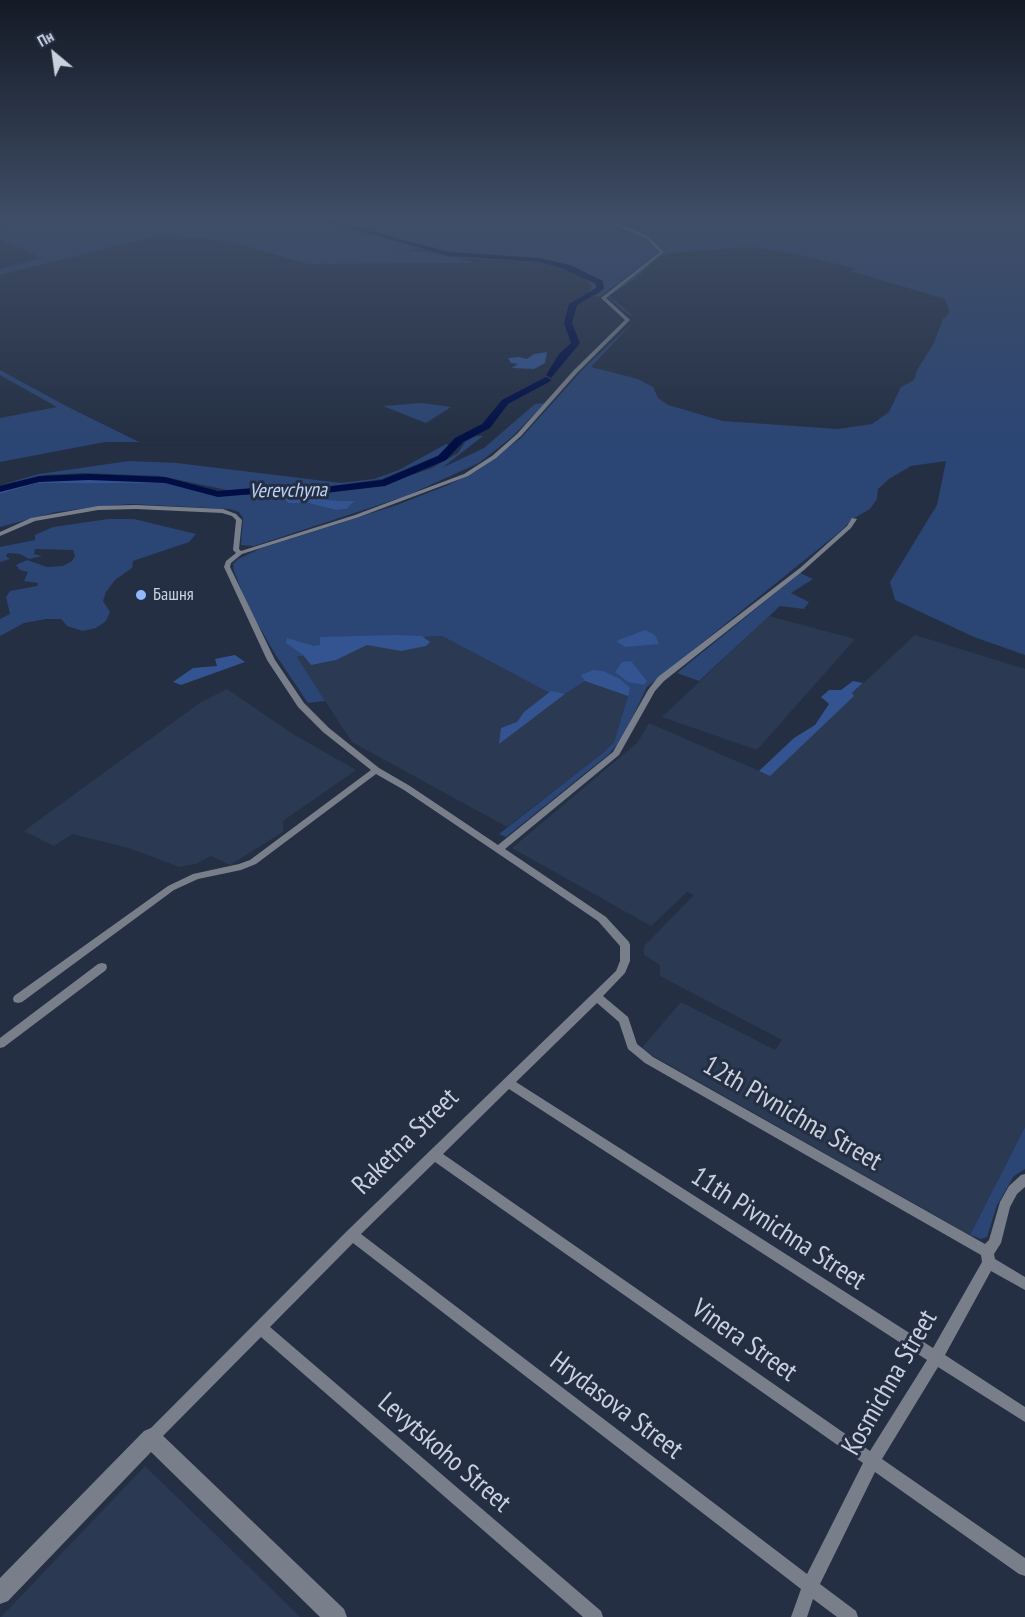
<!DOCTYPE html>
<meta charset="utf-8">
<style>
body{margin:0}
#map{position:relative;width:1025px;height:1617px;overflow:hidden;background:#242f43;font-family:"PT Sans Narrow",sans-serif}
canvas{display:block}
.north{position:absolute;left:24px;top:24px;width:60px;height:60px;-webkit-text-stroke:4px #242f43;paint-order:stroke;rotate:331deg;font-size:16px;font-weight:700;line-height:24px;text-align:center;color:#cad1de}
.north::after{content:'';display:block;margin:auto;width:21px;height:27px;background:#cad1de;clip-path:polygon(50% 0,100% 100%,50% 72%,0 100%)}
</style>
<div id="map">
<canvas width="1025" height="1617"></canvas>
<div class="north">Пн</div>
</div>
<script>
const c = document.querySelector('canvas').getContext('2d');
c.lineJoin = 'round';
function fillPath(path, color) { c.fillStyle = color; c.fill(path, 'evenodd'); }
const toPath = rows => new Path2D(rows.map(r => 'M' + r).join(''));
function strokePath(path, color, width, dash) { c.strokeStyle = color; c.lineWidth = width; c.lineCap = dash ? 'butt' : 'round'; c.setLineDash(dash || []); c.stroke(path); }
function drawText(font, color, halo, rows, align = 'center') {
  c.font = font + ' "PT Sans Narrow",sans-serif'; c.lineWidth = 6; c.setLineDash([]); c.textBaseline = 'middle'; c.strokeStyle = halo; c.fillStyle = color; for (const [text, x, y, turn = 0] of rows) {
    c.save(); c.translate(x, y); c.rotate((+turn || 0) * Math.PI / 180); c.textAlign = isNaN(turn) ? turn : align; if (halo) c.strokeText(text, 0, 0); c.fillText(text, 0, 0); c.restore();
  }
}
fillPath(toPath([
 [769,616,855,639,757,750,662,717],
 [915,635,1025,669,1025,1127,970,1235,641,1049,681,1002,775,1050,782,1040,660,976,660,965,644,955,644,946,694,895,687,892,651,926,512,848,637,743,649,723,766,774],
 [442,636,559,698,585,681,628,696,614,742,604,752,507,827,352,742,296,657,376,639],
 [227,689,293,734,356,770,283,821,283,832,230,865,211,856,196,864,179,867,129,848,72,834,54,846,24,831,201,702],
 [145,1466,249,1567,300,1617,1,1617]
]), '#2b3952');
fillPath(toPath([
 [0,220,311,220,365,232,316,220,605,220,647,239,660,252,599,297,595,296,602,292,588,293,592,287,585,277,557,266,538,262,455,258,449,256,453,255,407,246,415,250,397,251,427,252,477,263,308,264,227,241,161,235,0,275,0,269,41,258,0,239,0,230,9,229,0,224],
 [610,220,1025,220,1025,655,974,637,895,600,890,582,937,505,946,461,911,466,889,479,878,489,877,499,870,509,851,520,842,530,647,687,622,739,609,754,506,837,499,834,604,752,614,742,628,696,585,681,559,698,442,636,376,639,297,657,325,701,308,703,275,654,248,607,234,571,233,564,238,559,262,548,397,505,448,485,476,471,521,438,584,368,634,321,591,367,638,379,653,387,658,398,668,405,723,421,838,429,872,424,889,412,901,387,914,380,917,370,934,343,943,319,950,312,945,299,850,271,857,269,796,254,751,247,672,253,659,257,635,279,609,296,632,315,628,314,607,296,663,251,650,239],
 [0,370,66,406,139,442,105,442,0,462,0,418,57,407,0,375],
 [422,403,451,407,426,423,383,406],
 [545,403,512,437,479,463,406,496,254,546,241,545,243,518,239,512,230,509,131,504,95,507,56,512,0,527,0,494,38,483,170,483,211,495,263,495,284,498,288,503,308,503,336,510,347,509,353,501,326,500,326,493,391,482,432,468,458,453,465,442,476,436,483,436,442,468,444,467,484,448,535,404],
 [446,444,456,448,382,479,312,489,227,490,160,476,83,473,46,475,0,485,39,474,129,461,177,463,341,483,374,479,399,470],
 [108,519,134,519,196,534,189,542,133,561,132,568,115,580,106,592,103,601,110,612,106,621,96,628,83,631,67,626,61,619,46,619,24,623,0,636,0,619,10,614,6,597,10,591,37,586,38,583,24,581,28,572,20,570,16,565,27,560,47,567,63,566,72,561,75,556,73,550,35,549,34,554,42,556,29,559,20,554,8,553,6,556,10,559,0,562,0,547,35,540,35,535,53,527],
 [800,573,813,579,791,593,809,602,804,609,780,606,699,681,677,673],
 [1025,1127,1025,1169,1014,1176,997,1205,987,1237,981,1239,970,1235]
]), '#2b4574');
fillPath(toPath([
 [547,352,545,363,534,369,512,368,518,364,511,363,508,358,519,357,527,359,534,354],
 [53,479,139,479,170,483,38,483,0,494,0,490],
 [326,493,327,500,354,501,347,509,336,510,308,503,288,503,284,498],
 [645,630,655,635,659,644,625,647,616,641],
 [394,635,422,636,430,642,426,646,401,651,367,645,336,660,311,665,303,655,286,643,287,638,314,646,320,645,320,637],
 [235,655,245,662,181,685,173,682,193,668,217,666,215,659],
 [631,661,647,681,644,685,628,682,615,672,622,662],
 [593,670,603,671,620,679,630,688,628,696,585,681,581,675],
 [853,681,863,683,852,693,854,696,770,776,759,771,794,738,815,725,829,704,821,697,829,690,841,690],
 [551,691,565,694,499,744,501,728,517,722,524,712]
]), '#335491');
fillPath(toPath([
 [320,220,330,220,449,252,540,258,570,265,603,281,604,289,577,305,572,323,580,343,551,378,546,375,559,354,571,343,564,323,569,304,596,288,596,284,564,269,540,262,449,256,320,220],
 [546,377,551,380,549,382,508,404,490,428,463,442,446,460,385,486,282,498,253,494,218,497,165,483,89,480,39,482,0,492,0,486,39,476,89,474,165,477,218,491,253,488,282,492,382,480,438,456,455,438,482,424,502,400,546,377]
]), '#000e46');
fillPath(toPath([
 [605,220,610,220,649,237,664,252,606,298,630,320,577,373,521,436,496,458,468,476,359,517,242,554,231,563,230,567,275,660,304,703,329,728,379,768,410,786,498,845,613,752,648,690,658,677,800,568,847,526,852,518,857,519,851,528,804,570,664,681,655,691,619,755,505,849,606,917,629,942,630,945,630,961,625,973,603,996,628,1017,637,1044,653,1057,985,1244,989,1240,1000,1202,1009,1186,1021,1175,1025,1174,1025,1187,1017,1194,1010,1207,1001,1243,994,1254,995,1259,1025,1277,1025,1290,991,1271,945,1355,1025,1407,1025,1422,938,1367,882,1459,1025,1558,1025,1576,1019,1574,875,1472,820,1584,856,1611,858,1617,837,1617,813,1599,807,1617,791,1617,801,1589,353,1243,270,1327,601,1611,603,1617,583,1617,261,1337,156,1443,151,1445,146,1443,144,1438,146,1433,347,1231,616,971,620,961,620,946,598,921,404,790,376,774,256,864,241,870,198,879,174,890,22,1002,18,1003,14,1002,13,999,14,996,168,886,193,874,239,864,250,860,371,770,323,732,298,707,267,660,224,567,226,561,236,553,233,550,236,520,232,516,222,513,136,509,98,510,35,521,0,536,0,532,31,518,98,506,136,505,223,509,236,514,242,520,239,549,241,551,355,515,464,474,492,456,517,434,573,371,625,320,601,298,660,252,647,239,605,220],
 [597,1003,619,1022,628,1049,645,1063,981,1255,982,1262,933,1348,516,1082,597,1003],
 [509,1089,927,1360,870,1451,443,1154,509,1089],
 [435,1162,863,1463,807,1574,361,1234,435,1162],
 [102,963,106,964,107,967,106,970,4,1047,0,1048,0,1038,98,964,102,963]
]), '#797f8a');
fillPath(toPath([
 [151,1428,158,1431,344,1609,347,1617,320,1617,151,1452,8,1601,0,1604,0,1578,144,1431,151,1428]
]), '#797f8a');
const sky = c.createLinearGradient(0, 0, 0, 446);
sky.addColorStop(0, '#141a25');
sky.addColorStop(0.49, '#3f4d66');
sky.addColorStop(1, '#3f4d6600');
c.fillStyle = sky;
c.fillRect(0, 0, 1025, 446);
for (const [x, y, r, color] of [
 [141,595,6,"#91b8fd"]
]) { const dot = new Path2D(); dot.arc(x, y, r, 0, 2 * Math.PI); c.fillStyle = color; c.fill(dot); strokePath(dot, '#242f43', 2); }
drawText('18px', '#cad1de', '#242f43', [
 ["Башня",153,595]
], 'left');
drawText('italic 20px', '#bed3f7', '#242f43', [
 ["Verevchyna",288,491,-1]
]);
drawText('27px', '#cad1de', '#242f43', [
 ["12th Pivnichna Street",792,1114,30],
 ["Raketna Street",406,1142,-45],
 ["11th Pivnichna Street",778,1229,33],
 ["Vinera Street",744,1341,35],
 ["Kosmichna Street",890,1383,-60],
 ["Hrydasova Street",616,1406,37],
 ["Levytskoho Street",444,1453,41]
]);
</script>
